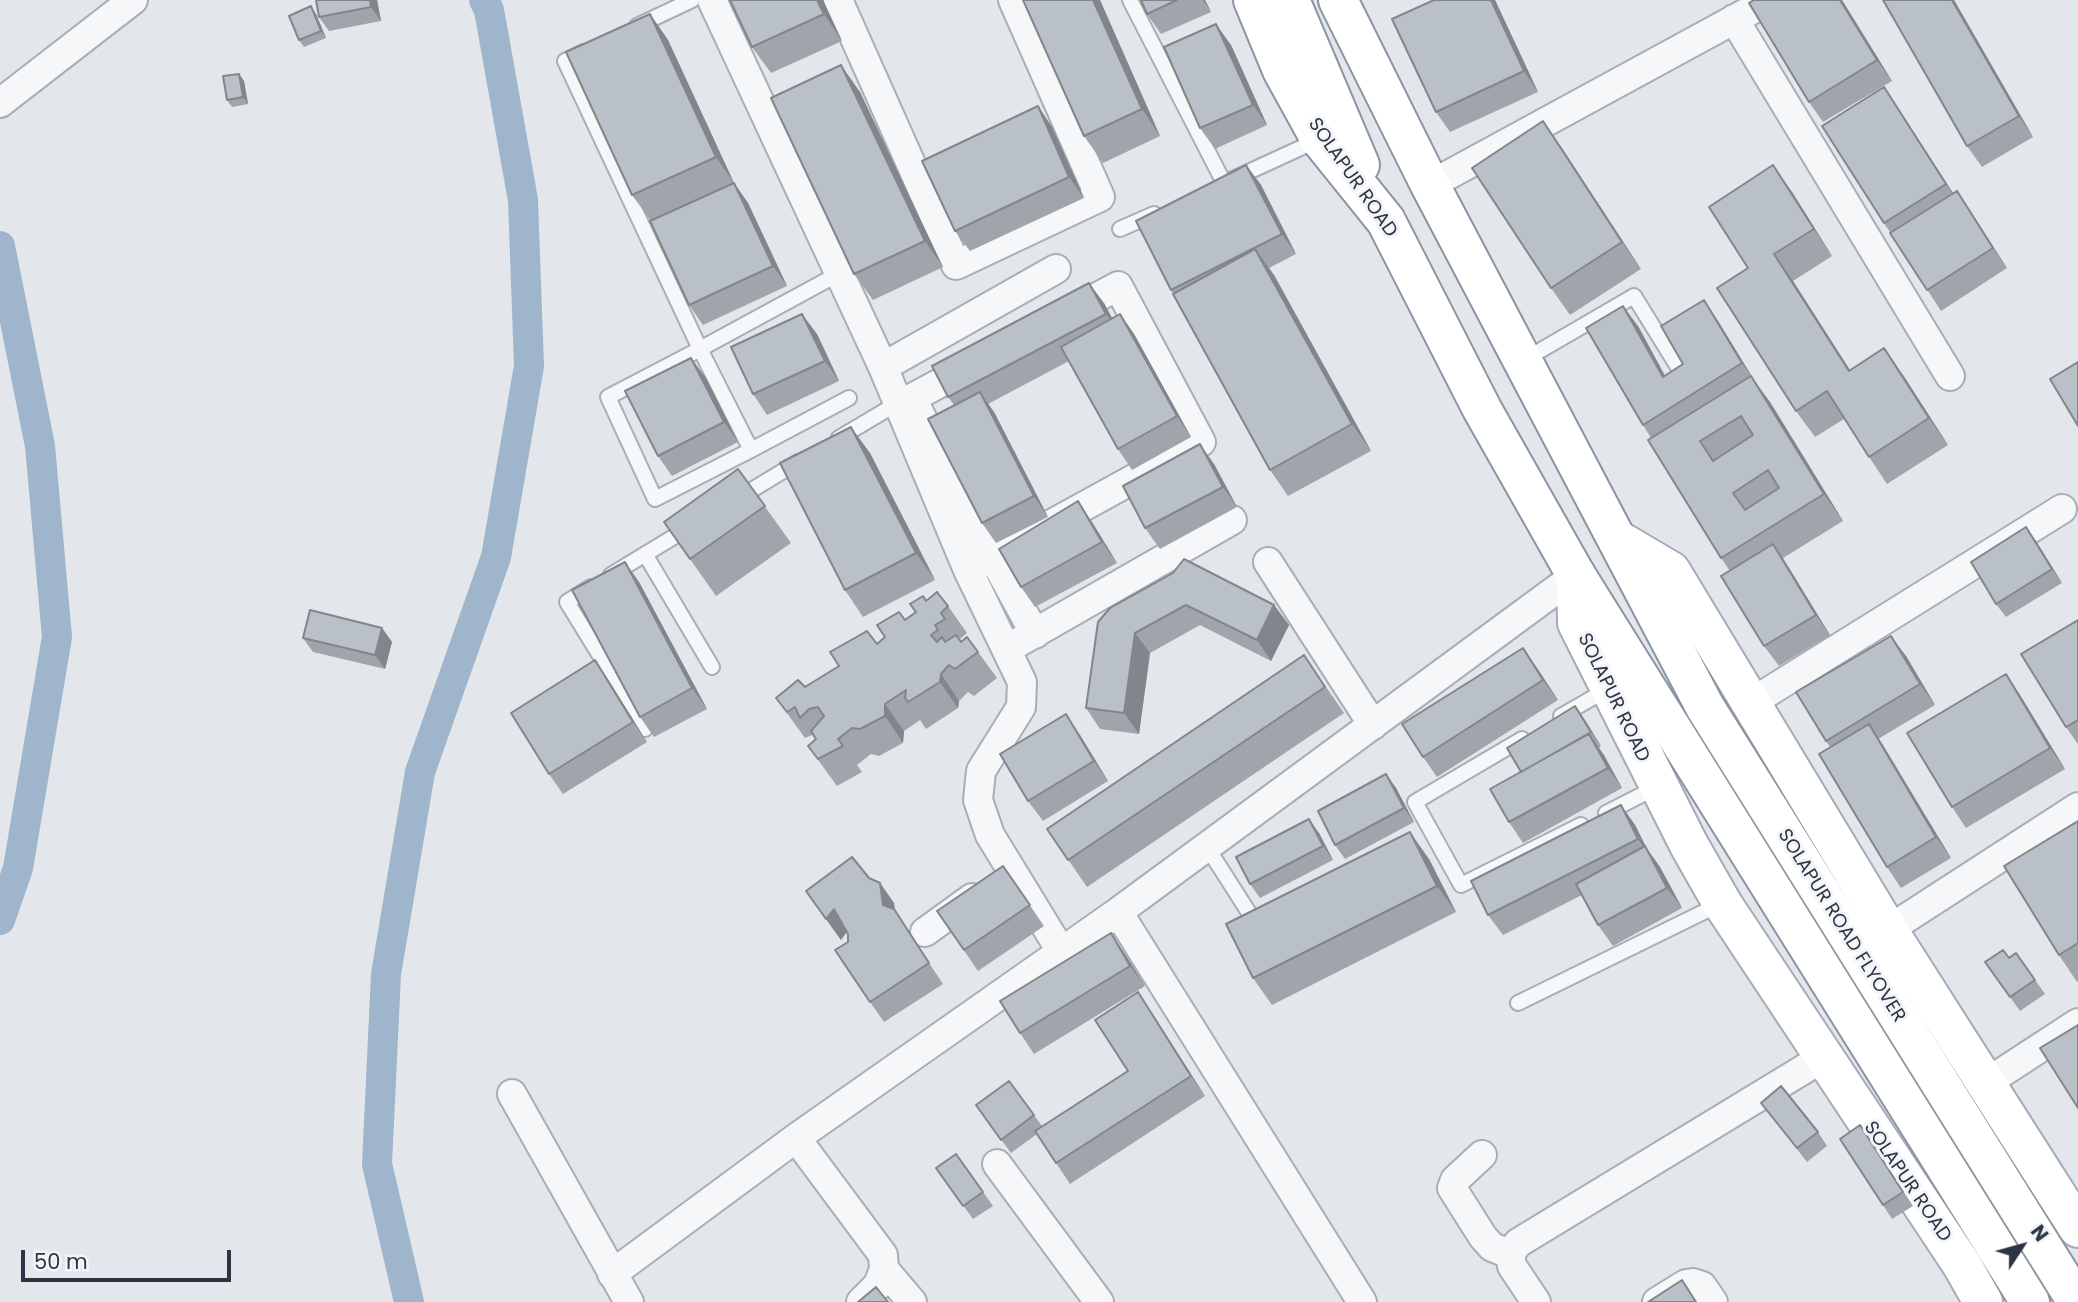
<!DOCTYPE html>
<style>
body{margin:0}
#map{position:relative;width:2078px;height:1302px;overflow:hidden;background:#e3e7eb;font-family:Poppins,sans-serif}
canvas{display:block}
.north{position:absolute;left:1987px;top:1211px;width:70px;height:70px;-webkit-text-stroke:5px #f3f5f8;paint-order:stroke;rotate:54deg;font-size:19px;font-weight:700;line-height:28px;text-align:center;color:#2b3543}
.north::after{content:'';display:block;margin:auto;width:24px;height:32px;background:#2b3543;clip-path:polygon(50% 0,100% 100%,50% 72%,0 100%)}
.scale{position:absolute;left:21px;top:1250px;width:210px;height:32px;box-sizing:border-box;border:4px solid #2b3543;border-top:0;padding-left:9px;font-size:21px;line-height:24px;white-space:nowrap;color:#2b3543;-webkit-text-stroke:5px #f3f5f8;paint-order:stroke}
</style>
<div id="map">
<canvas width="2078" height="1302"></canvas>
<div class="north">N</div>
<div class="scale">50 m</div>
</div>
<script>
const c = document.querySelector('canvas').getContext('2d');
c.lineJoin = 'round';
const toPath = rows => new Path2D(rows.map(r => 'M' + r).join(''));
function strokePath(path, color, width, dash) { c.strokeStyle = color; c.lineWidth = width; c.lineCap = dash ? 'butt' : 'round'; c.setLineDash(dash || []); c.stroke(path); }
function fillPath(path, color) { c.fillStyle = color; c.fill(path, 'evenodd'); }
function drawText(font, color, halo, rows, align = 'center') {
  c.font = font + ' Poppins,sans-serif'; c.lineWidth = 6; c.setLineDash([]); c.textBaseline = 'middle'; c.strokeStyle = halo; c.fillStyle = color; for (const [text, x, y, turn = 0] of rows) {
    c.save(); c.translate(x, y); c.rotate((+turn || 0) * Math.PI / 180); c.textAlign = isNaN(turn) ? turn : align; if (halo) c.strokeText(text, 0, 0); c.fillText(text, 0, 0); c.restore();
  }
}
strokePath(toPath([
 [0,246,40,446,57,637,18,868,0,920],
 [409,1302,377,1164,386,974,420,772,496,557,529,366,523,200,489,10,484,0]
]), '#9fb5cb', 30);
const lane = toPath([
 [1130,0,1224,183],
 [637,26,692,0],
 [584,52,565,61,700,349,840,273],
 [1233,179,1320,139],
 [1120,229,1154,214],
 [1524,360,1634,296,1686,380],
 [839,438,898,403],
 [751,450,700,349,608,397,655,499,751,450,849,398],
 [737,499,798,462],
 [645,554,712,667],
 [611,575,690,527],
 [591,587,567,602,645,729],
 [1561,716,1608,689],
 [1522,739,1415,802,1461,885,1581,825],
 [1606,813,1657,787],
 [1207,847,1258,927],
 [1518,1003,1720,904]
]);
const street = toPath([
 [712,0,883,367,968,570,1022,682,1021,707,981,771,978,800,990,835,1061,951],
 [838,0,956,265,1100,197,1013,0],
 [1734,19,1950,376],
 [0,103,133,0],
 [1430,185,1770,0],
 [972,366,912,398,991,557],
 [883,367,1056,269],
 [1029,555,1000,570,1035,634],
 [1268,562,1373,725],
 [968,570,1201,442,1118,286,1066,314],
 [1019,642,1232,520],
 [1749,704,2062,509],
 [1118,912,1362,1302],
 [1888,930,2078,807],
 [925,932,972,898],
 [1986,1083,2078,1023],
 [512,1094,629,1302],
 [796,1138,883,1255,884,1269,878,1285,861,1302],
 [1482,1155,1455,1180,1452,1188,1483,1237,1492,1247,1510,1254],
 [997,1164,1099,1302],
 [884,1269,912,1302],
 [612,1274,796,1138,1118,912,1576,575],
 [1536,1302,1512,1266,1510,1254,1518,1243,1824,1057],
 [1657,1302,1686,1284,1693,1283,1702,1286,1713,1302]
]);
const primary = toPath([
 [1620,541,1671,571,1888,930,2078,1228],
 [1576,575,1577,623,1689,845,1722,903,1962,1265,1983,1302]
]);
const highway = toPath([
 [1253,0,1282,70,1320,139,1386,221,1482,409,1576,575,2030,1302],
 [1290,0,1360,165],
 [1338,0,1430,185,1705,707,2077,1302]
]);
strokePath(lane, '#a8aeb5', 18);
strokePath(street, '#a8aeb5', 32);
strokePath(primary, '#a2abb7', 42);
strokePath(highway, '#8a94a2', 42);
strokePath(lane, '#f6f7f9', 14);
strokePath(street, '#f6f7f9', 28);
strokePath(primary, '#fff', 38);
strokePath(highway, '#fff', 38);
fillPath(toPath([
 [316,0,377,0,381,21,329,31,319,17],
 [823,0,842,41,771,73,752,47],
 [1023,0,1100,0,1160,136,1103,163,1084,136],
 [1141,0,1205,0,1211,12,1161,34,1147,14],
 [1495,0,1538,92,1450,132,1436,112],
 [1754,0,1842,0,1892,81,1823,122,1809,102],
 [1954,0,2033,137,1982,167,1967,146],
 [316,14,326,38,304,47,299,40],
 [650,14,668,40,734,183,748,203,787,286,703,325,689,305,651,221,632,195],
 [1231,45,1267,125,1215,149,1200,128],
 [239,74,244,81,248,104,232,107,227,100],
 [1884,87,1953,193,1957,191,2007,268,1941,311,1884,223],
 [860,92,943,267,873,300,854,274],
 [1038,106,1052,127,1084,198,970,251,955,231],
 [1543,121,1641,269,1570,315,1551,288],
 [1246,165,1261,185,1296,254,1269,268,1274,275,1371,451,1288,496,1270,470,1171,290],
 [1792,192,1832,256,1793,281,1850,370,1903,375,1948,445,1887,484,1844,419,1815,437,1796,411,1748,268],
 [1104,303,1112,318,1120,314,1134,334,1191,437,1132,470,1118,449,1069,361,988,404,994,412,1048,517,996,543,982,523,954,405,948,397],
 [1718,321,1756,384,1770,402,1843,521,1783,558,1830,635,1779,666,1764,646,1730,571,1721,558,1651,438,1643,425,1638,326,1665,376,1683,364],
 [817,334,839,381,767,415,753,394],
 [706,378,738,442,672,476,658,456],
 [870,453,935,580,863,617,845,590],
 [1214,464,1237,507,1160,549,1145,528],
 [738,469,791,543,716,596,664,522],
 [1092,522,1117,563,1035,607,1021,587],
 [2036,541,2062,583,2006,617,1996,604],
 [1173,573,1274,605,1289,625,1271,661,1200,625,1150,653,1139,734,1100,729,1086,708],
 [639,582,707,709,654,737,640,717],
 [926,601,948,606,967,633,960,639,961,642,978,652,997,678,974,696,968,692,959,701,958,708,926,729,920,720,904,731,903,743,879,756,871,754,857,765,862,772,837,786,808,746,815,739,812,735,805,738,776,698,805,687,877,644,916,612],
 [2078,620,2078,744,2066,727],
 [382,628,392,642,385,669,313,652,303,638],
 [1304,655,1344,713,1087,887,1047,829],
 [1906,656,1935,705,1878,739,1951,858,1901,888,1887,867,1830,747,1826,741],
 [1537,668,1558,700,1437,777,1423,757],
 [2006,674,2020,695,2065,769,1966,828,1952,807],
 [609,681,647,742,563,794,549,774],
 [1575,706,1601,746,1599,748,1622,788,1523,843,1509,822,1521,772],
 [1080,735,1108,781,1043,821,1028,801],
 [1386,774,1396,788,1414,822,1345,859,1335,845],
 [1621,805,1635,825,1647,849,1660,867,1682,908,1613,946,1598,925,1582,895,1503,935,1488,915],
 [2078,821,2078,981,2077,982,2059,955],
 [1319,833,1333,860,1260,898,1250,884],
 [1429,859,1456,912,1272,1005,1253,978],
 [1003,866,1044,926,978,971,937,911],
 [869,878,880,883,894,903,895,912,943,984,884,1022,870,1002,848,942,848,934,847,932,841,940,806,891],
 [2016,953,2045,994,2020,1011,1985,962,2009,958],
 [1125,954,1145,986,1034,1054,1020,1033],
 [1138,992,1205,1096,1070,1184,1037,1134,1011,1153,976,1105,1034,1115,1042,1126,1128,1071],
 [1761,1103,1818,1132,1827,1146,1807,1162],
 [1860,1125,1913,1206,1892,1219,1883,1205],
 [956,1154,993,1206,973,1219,936,1168]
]), '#a0a5ac');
fillPath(toPath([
 [370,0,377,0,381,21,371,7],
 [817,0,823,0,842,41,824,14],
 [1093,0,1100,0,1160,136,1142,109],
 [1203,0,1205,0,1211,12],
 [1491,0,1495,0,1538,92,1524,71],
 [1840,0,1842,0,1892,81,1877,60],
 [1952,0,1954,0,2033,137,2019,116],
 [311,6,316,14,326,38,321,31],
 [650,14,668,40,734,183,716,157],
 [1216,24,1231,45,1267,125,1253,105],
 [841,65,860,92,943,267,925,241],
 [239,74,244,81,248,104,243,97],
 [1884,87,1898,108,1960,204,1946,184],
 [1038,106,1052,127,1084,198,1069,177],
 [1543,121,1562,148,1641,269,1622,242],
 [1246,165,1261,185,1296,254,1282,234],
 [1773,165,1792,192,1832,256,1814,229],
 [734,183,748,203,787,286,773,266],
 [1957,191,1971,212,2007,268,1993,248],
 [1255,249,1274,275,1371,451,1352,424],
 [1774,254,1793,281,1867,397,1849,371],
 [1089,283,1104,303,1120,334,1106,314],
 [1704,300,1718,321,1756,383,1742,363],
 [1623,306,1638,326,1677,398,1663,377],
 [802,314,817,334,839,381,825,361],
 [1120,314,1134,334,1191,437,1177,416],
 [1884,348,1903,375,1948,445,1929,418],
 [691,358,706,378,738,442,724,422],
 [1751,376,1770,402,1843,521,1824,494],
 [980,392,994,412,1048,517,1034,496],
 [851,427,870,453,935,580,916,553],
 [1200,444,1214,464,1237,507,1223,487],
 [1078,501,1092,522,1117,563,1102,542],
 [2026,527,2036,541,2062,583,2052,569],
 [1773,544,1787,565,1830,635,1816,615],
 [625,562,639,582,707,709,692,688],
 [1274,605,1289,625,1271,661,1257,640],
 [382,628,392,642,385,669,375,655],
 [1135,633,1150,653,1139,734,1124,713],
 [1891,636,1906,656,1935,705,1920,684],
 [1523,648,1537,668,1558,700,1543,680],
 [595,660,609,681,647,742,633,722],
 [941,674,959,701,958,708,940,682],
 [2006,674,2020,695,2065,769,2050,748],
 [885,704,904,731,903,743,885,716],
 [1575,706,1585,720,1601,746,1591,732],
 [1066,714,1080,735,1108,781,1094,761],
 [1869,724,1883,745,1951,858,1936,837],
 [1589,734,1604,755,1622,788,1608,768],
 [1386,774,1396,788,1414,822,1404,808],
 [1621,805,1635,825,1647,849,1660,867,1682,908,1667,888,1651,858,1638,839],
 [1309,819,1319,833,1333,860,1323,846],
 [1410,832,1429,859,1456,912,1437,886],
 [880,883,894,903,895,912,943,984,929,963,883,905],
 [834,909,848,930,841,940,826,919],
 [1111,933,1125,954,1145,986,1130,966],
 [1138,992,1152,1013,1205,1096,1191,1076]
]), '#82868c');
const building = toPath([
 [316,0,370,0,371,7,319,17,316,0],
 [730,0,817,0,824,14,752,47,730,0],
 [1023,0,1093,0,1142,109,1084,136,1023,0],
 [1141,0,1177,0,1147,14,1141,0],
 [1434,0,1491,0,1524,71,1436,112,1392,19,1434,0],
 [1754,0,1840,0,1877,60,1809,102,1749,3,1754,0],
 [1883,0,1952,0,2019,116,1967,146,1883,0],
 [311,6,321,31,299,40,289,16,311,6],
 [650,14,716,157,632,195,566,52,650,14],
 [1216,24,1253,105,1200,128,1164,47,1216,24],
 [841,65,925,241,854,274,771,98,841,65],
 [239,74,243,97,227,100,223,76,239,74],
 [1884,87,1946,184,1884,223,1822,126,1884,87],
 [1038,106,1069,177,955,231,922,161,1038,106],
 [1543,121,1622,242,1551,288,1472,168,1543,121],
 [1246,165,1282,234,1171,290,1136,221,1246,165],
 [1773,165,1814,229,1774,254,1849,371,1884,348,1929,418,1869,457,1827,391,1796,411,1717,288,1748,268,1709,207,1773,165],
 [734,183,773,266,689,305,650,221,734,183],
 [1957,191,1993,248,1927,290,1890,233,1957,191],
 [1255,249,1352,424,1270,470,1173,294,1255,249],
 [1089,283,1106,314,948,397,932,366,1089,283],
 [1704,300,1742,363,1643,425,1586,328,1623,306,1663,377,1683,364,1661,326,1704,300],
 [802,314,825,361,753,394,731,347,802,314],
 [1120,314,1177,416,1118,449,1061,347,1120,314],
 [691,358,724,422,658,456,625,391,691,358],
 [2078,362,2078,426,2050,379,2078,362],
 [1751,376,1824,494,1721,558,1648,440,1751,376],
 [1741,416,1753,435,1713,461,1700,441,1741,416],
 [1768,470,1779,488,1745,510,1733,493,1768,470],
 [980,392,1034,496,982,523,928,419,980,392],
 [851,427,916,553,845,590,780,463,851,427],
 [1200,444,1223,487,1145,528,1123,486,1200,444],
 [738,469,765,506,690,559,664,522,738,469],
 [1078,501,1102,542,1021,587,999,549,1078,501],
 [2026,527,2052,569,1996,604,1971,562,2026,527],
 [1773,544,1816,615,1764,646,1721,576,1773,544],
 [1184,559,1274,605,1257,640,1186,605,1135,633,1124,713,1086,708,1098,622,1110,608,1173,573,1184,559],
 [625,562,692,688,640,717,572,590,625,562],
 [937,592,948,606,941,613,945,619,935,625,938,630,931,635,937,642,942,637,945,642,956,635,961,642,967,637,978,652,955,669,949,665,941,674,940,682,908,702,905,698,906,690,885,704,885,716,860,729,852,728,838,739,843,746,818,759,808,746,816,739,811,731,824,716,818,707,809,709,800,718,795,707,787,712,776,698,798,680,805,687,839,666,830,652,867,631,877,644,885,637,877,625,899,612,905,620,916,612,910,604,923,596,926,601,937,592],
 [310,610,382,628,375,655,303,638,310,610],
 [2078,620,2078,720,2066,727,2021,654,2078,620],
 [1891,636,1920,684,1826,741,1796,692,1891,636],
 [1523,648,1543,680,1423,757,1402,724,1523,648],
 [1304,655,1325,687,1068,860,1047,829,1304,655],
 [595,660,633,722,549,774,511,713,595,660],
 [2006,674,2050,748,1952,807,1907,733,2006,674],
 [1575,706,1591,732,1521,772,1507,748,1575,706],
 [1066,714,1094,761,1028,801,1000,754,1066,714],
 [1869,724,1936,837,1887,867,1819,754,1869,724],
 [1589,734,1608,768,1509,822,1490,789,1589,734],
 [1386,774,1404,808,1335,845,1318,811,1386,774],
 [1621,805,1638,839,1488,915,1471,881,1621,805],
 [1309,819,1323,846,1250,884,1236,857,1309,819],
 [2078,821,2078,943,2059,955,2004,866,2078,821],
 [1410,832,1437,886,1253,978,1226,924,1410,832],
 [1645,846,1667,888,1598,925,1576,884,1645,846],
 [852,857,869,878,880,883,883,905,894,909,929,963,870,1002,835,950,848,942,848,934,834,909,826,919,806,891,852,857],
 [1003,866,1030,905,964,950,937,911,1003,866],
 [1111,933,1130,966,1020,1033,1000,1001,1111,933],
 [2003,950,2009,958,2016,953,2035,980,2010,997,1985,962,2003,950],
 [1138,992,1191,1076,1056,1163,1035,1131,1128,1071,1095,1020,1138,992],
 [2078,1025,2078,1108,2040,1048,2078,1025],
 [1009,1081,1034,1115,1001,1140,976,1105,1009,1081],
 [1781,1086,1818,1132,1797,1148,1761,1103,1781,1086],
 [1860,1125,1903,1192,1883,1205,1840,1139,1860,1125],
 [956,1154,983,1192,963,1206,936,1168,956,1154],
 [1682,1280,1696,1302,1648,1302,1682,1280],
 [876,1287,888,1302,858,1302,876,1287]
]);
fillPath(building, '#bac0c8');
strokePath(building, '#82868c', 2);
drawText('19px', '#2b3543', '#f3f5f8', [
 ["SOLAPUR ROAD",1352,178,55],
 ["SOLAPUR ROAD",1613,698,64],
 ["SOLAPUR ROAD FLYOVER",1841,926,58],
 ["SOLAPUR ROAD",1907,1182,56]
]);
</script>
